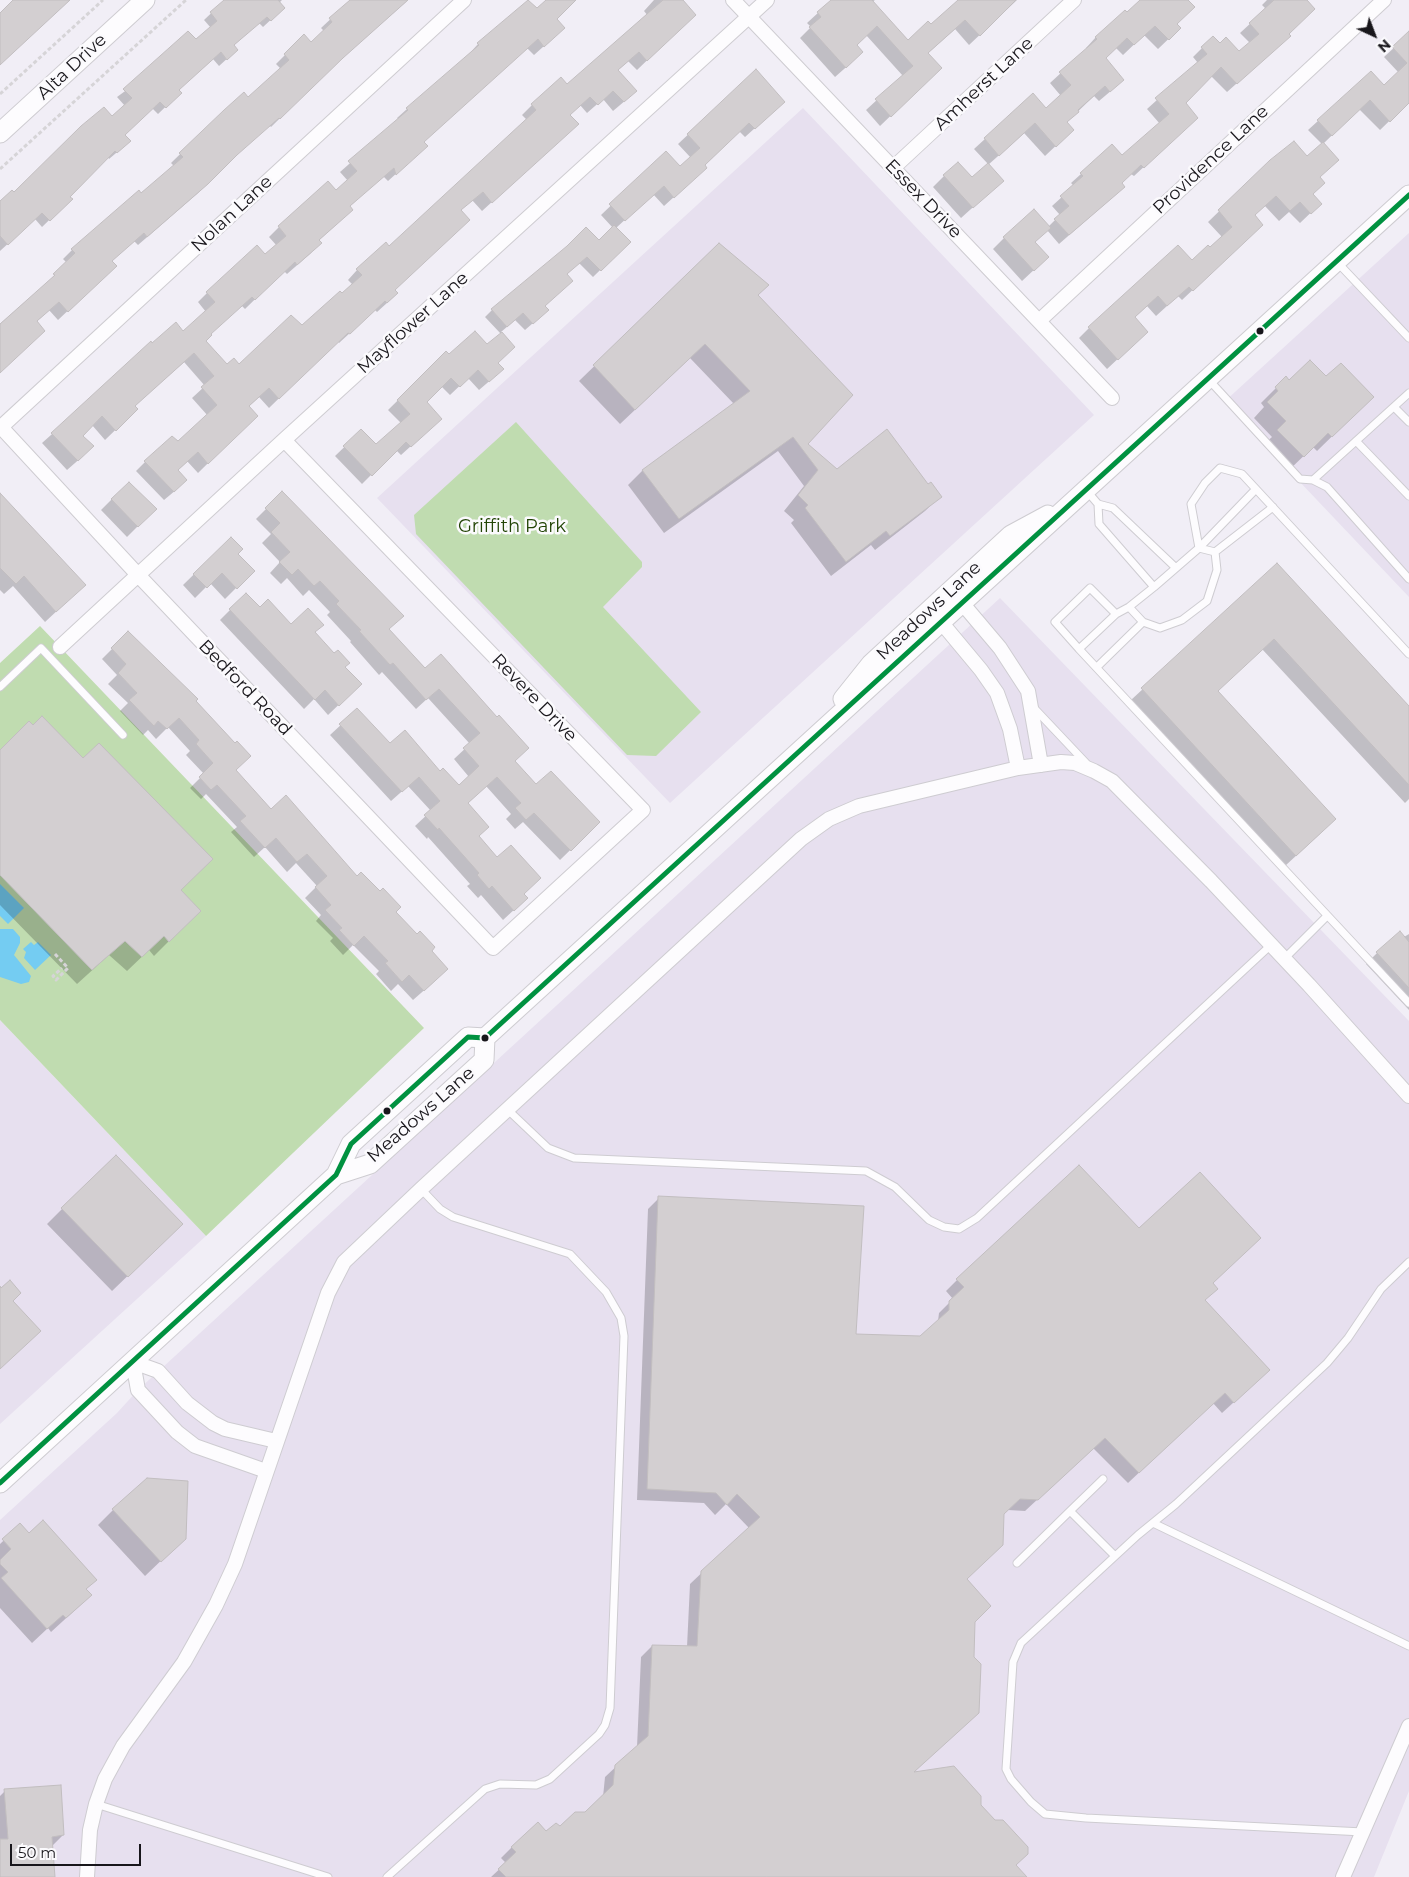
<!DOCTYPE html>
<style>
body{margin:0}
#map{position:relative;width:1409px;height:1877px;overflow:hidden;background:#f1eef6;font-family:Montserrat,sans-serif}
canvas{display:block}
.north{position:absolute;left:1349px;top:10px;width:50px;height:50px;-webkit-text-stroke:4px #fbfafd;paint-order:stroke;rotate:137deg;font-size:14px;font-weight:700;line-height:20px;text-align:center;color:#18161b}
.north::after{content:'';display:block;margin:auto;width:18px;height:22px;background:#18161b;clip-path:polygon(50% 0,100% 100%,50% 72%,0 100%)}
.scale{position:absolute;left:10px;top:1844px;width:131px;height:22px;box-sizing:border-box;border:2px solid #18161b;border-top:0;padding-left:6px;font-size:15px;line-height:18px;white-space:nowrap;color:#18161b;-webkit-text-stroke:4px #fbfafd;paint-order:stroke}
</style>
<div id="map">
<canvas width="1409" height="1877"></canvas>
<div class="north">N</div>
<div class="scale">50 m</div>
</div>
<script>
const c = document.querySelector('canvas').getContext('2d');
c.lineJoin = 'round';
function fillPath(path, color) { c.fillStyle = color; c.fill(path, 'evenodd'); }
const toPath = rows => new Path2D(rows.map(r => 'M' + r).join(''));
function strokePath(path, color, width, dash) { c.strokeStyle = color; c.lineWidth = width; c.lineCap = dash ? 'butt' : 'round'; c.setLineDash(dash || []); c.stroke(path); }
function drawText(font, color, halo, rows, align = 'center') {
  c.font = font + ' Montserrat,sans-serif'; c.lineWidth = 5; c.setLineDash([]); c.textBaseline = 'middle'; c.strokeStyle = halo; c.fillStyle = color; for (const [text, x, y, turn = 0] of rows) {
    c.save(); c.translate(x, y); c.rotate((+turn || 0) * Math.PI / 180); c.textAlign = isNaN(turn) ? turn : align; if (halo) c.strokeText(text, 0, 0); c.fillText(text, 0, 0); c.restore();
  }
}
fillPath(toPath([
 [803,108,1094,415,670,803,377,498],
 [1409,233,1409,597,1224,402],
 [1000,598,1409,1021,1409,1791,1374,1877,0,1877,0,1520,117,1413,138,1390],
 [0,1020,206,1236,0,1424]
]), '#e7e0ef');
fillPath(toPath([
 [516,422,642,562,642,567,603,607,701,712,656,756,627,755,416,534,414,515],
 [40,626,424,1028,206,1236,0,1020,0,663]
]), '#c0dcb0');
fillPath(toPath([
 [0,884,24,908,8,924,0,916],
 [0,929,13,929,20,937,20,943,14,955,31,976,29,982,21,984,0,977],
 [31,942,34,945,38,942,51,955,35,970,24,958,26,952,23,949]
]), '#74ccf2');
fillPath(toPath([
 [225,0,282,0,279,3,276,15,263,27,259,23,233,46,229,57,219,66,213,59,178,90,180,93,158,114,152,108,124,135,122,148,109,159,108,157,69,197,71,199,42,227,35,219,0,251,0,202,112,118,125,106,117,97,211,28,204,20],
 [351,0,408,0,332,67,271,127,269,125,229,162,198,193,138,245,134,241,111,261,106,275,58,320,49,310,36,322,0,372,0,324,46,284,67,263,63,259,72,250,174,166,171,163,224,111,248,99,281,69,276,64,304,36,311,44,324,31,321,28],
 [548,0,575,0,555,19,553,38,534,55,527,48,423,142,417,155,388,181,383,176,349,207,352,210,318,241,311,253,287,274,284,271,245,309,241,305,210,334,204,341,226,366,239,365,301,327,342,295,353,285,348,280,357,270,389,247,527,120,522,115,532,105,561,79,567,85,648,16,644,11,654,0,681,0,685,24,637,70,628,61,617,71,626,100,613,111,603,99,587,113,580,105,569,115,567,134,482,211,472,200,460,211,394,290,397,293,387,303,377,312,375,310,339,343,338,341,269,408,259,397,248,407,256,416,198,473,187,461,177,471,176,490,164,500,136,471,145,462,177,443,208,416,192,398,205,386,184,362,134,406,137,409,105,440,92,425,82,436,83,456,67,470,42,443,152,345,183,333,206,312,198,302,207,293,265,256,277,246,269,237,279,227,336,191,348,181,340,172,399,120,397,118,407,109,469,54,478,44,507,18,508,20,537,10],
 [832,0,875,0,872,2,908,41,931,26,960,0,1017,0,969,45,955,29,927,54,930,78,880,126,866,110,903,76,866,35,856,45,852,62,835,77,800,38,811,27,807,23],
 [1142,0,1187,0,1176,24,1180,28,1158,49,1144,35,1123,55,1116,48,1104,58,1112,90,1099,101,1094,96,1066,123,1062,140,1045,156,1024,133,988,165,991,191,961,218,933,187,944,176,972,179,988,164,974,149,1033,95,1046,110,1061,96,1050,83,1087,49,1086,48,1096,37],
 [1267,0,1305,0,1280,45,1227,92,1211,76,1184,103,1187,127,1134,176,1131,174,1121,183,1124,187,1114,196,1059,244,1047,230,1034,242,1036,268,1022,281,993,249,1004,238,1048,227,1060,215,1052,206,1074,186,1071,183,1081,174,1122,157,1160,124,1147,109,1198,63,1193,57,1202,48,1220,44,1239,53,1250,43,1240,33,1266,9,1262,5],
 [1409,34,1409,102,1380,130,1359,109,1323,144,1319,178,1312,195,1320,204,1300,223,1289,212,1279,221,1264,205,1253,216,1251,235,1182,300,1178,296,1156,316,1147,306,1134,318,1136,342,1107,369,1079,338,1089,328,1192,262,1222,237,1208,222,1271,161,1307,157,1322,144,1308,130,1371,73,1384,87,1399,73,1384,57],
 [756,71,774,111,745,137,739,131,704,166,696,177,664,206,653,194,616,228,629,242,593,277,579,263,566,275,544,306,540,317,525,330,515,320,501,332,514,347,497,363,493,378,479,390,468,378,450,395,441,386,425,402,431,428,401,455,396,450,362,484,335,456,361,431,376,446,401,423,388,410,446,353,449,356,487,346,501,334,485,317,492,310,599,241,613,228,601,215,666,153,680,168,691,158,678,144],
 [719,245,756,295,807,444,837,470,928,486,940,496,925,511,875,550,871,545,831,576,791,523,794,520,784,511,804,486,778,451,664,533,628,485,642,471,734,404,690,358,620,424,579,381],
 [1286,378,1357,412,1317,451,1313,447,1288,471,1263,445,1272,437,1254,418,1264,407,1261,403],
 [282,493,388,629,536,786,599,822,560,860,523,822,515,829,506,819,511,814,486,786,467,804,478,837,522,894,516,908,503,920,481,895,478,898,467,886,470,884,428,837,427,839,415,826,431,811,408,786,391,801,330,735,357,710,390,745,439,773,459,787,469,777,454,759,470,744,428,698,416,709,382,672,379,675,350,642,351,641,327,615,330,612,309,590,303,596,287,578,281,584,270,573,280,562,262,543,271,534,256,519],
 [0,496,73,596,45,622,13,586,4,594,0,590],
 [112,499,155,509,127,537,101,510],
 [231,538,236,554,253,571,225,599,210,583,195,598,183,585],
 [1277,565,1409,708,1409,799,1405,803,1262,649,1216,691,1324,830,1285,866,1131,700],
 [246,594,260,609,291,625,314,633,344,667,350,694,328,715,314,699,304,709,220,620],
 [128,633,195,701,235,771,271,811,357,878,394,912,430,951,437,979,413,1000,398,984,391,991,376,974,379,971,353,945,343,955,330,941,333,938,316,921,321,915,305,898,317,886,296,863,287,872,265,847,254,857,231,832,237,827,206,794,201,799,190,788,204,774,186,755,190,751,168,727,156,739,148,730,143,735,120,711,128,703,108,684,117,675,102,659],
 [0,751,179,890,199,911,154,956,149,950,127,971,109,955,77,984,0,905],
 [1409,934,1409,1010,1366,964,1377,953],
 [659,1198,855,1335,920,1338,938,1321,939,1313,953,1299,946,1291,957,1280,1139,1230,1211,1283,1204,1301,1257,1381,1222,1413,1213,1403,1128,1483,1093,1448,1025,1511,1008,1510,1003,1514,966,1579,974,1621,912,1773,979,1806,1015,1865,1025,1877,491,1877,506,1863,501,1858,512,1847,560,1828,585,1813,603,1797,605,1777,637,1747,641,1657,652,1646,687,1647,690,1584,749,1528,726,1504,715,1515,704,1503,637,1500,648,1209],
 [62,1209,166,1239,112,1291,47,1224],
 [113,1510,168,1554,145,1576,98,1525],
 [20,1525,29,1534,95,1580,85,1590,90,1595,75,1610,51,1632,48,1628,32,1643,0,1608,0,1544],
 [5,1791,63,1835,52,1846,54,1877,0,1877,0,1796]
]), '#0003');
const building = toPath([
 [13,0,70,0,0,65,0,13,13,0],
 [224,0,278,0,285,8,271,21,267,17,234,45,238,50,227,60,221,52,179,90,182,93,166,108,160,102,125,135,131,141,117,153,115,151,70,197,73,199,50,221,42,213,8,245,0,236,0,201,12,190,14,192,81,126,104,107,112,116,132,98,123,89,188,31,196,39,217,21,210,12,224,0],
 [350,0,408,0,343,58,280,119,279,118,237,155,208,184,147,237,144,233,112,261,117,266,68,312,59,302,37,321,45,331,0,373,0,324,55,275,53,274,75,253,71,249,139,190,141,193,183,157,179,153,224,110,244,92,248,97,289,60,284,54,304,34,311,42,332,22,329,18,350,0],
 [528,0,537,8,546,0,576,0,557,19,565,28,544,47,538,39,424,142,428,146,396,175,394,168,350,206,353,210,319,240,322,243,297,265,295,262,255,300,252,297,211,334,212,335,206,341,227,364,234,358,239,364,291,315,302,325,340,291,342,293,362,275,356,269,386,242,389,246,536,110,531,104,561,77,567,84,663,0,683,0,696,15,647,61,639,52,618,70,637,91,624,102,613,91,598,105,590,97,570,115,579,124,492,203,483,192,461,210,470,220,395,290,398,293,387,303,385,301,350,334,348,333,279,399,269,388,249,406,258,416,208,464,198,452,178,470,187,480,174,492,144,461,172,436,178,441,217,405,201,387,214,376,194,353,135,406,138,409,116,431,102,416,83,436,94,446,78,461,51,433,151,341,152,343,176,322,183,331,215,302,206,292,257,245,265,254,286,236,278,226,328,181,336,190,357,171,348,161,408,110,406,108,479,45,477,43,528,0],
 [831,0,872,0,908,40,928,21,931,24,958,0,1016,0,980,36,965,20,928,53,942,68,891,117,875,99,913,66,877,26,857,45,863,52,846,68,809,27,821,17,817,12,831,0],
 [1140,0,1188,0,1195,7,1177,24,1181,28,1169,40,1155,26,1134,45,1127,38,1106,58,1124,80,1110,92,1105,86,1078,110,1079,112,1067,122,1074,130,1056,147,1035,123,999,156,984,138,1033,93,1046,108,1071,85,1059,72,1097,39,1095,37,1125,10,1127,12,1140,0],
 [1274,0,1307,0,1315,9,1289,34,1291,36,1237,84,1221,67,1186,103,1198,118,1144,168,1141,165,1122,183,1125,187,1069,235,1054,219,1069,206,1060,196,1083,176,1080,173,1112,144,1122,155,1169,114,1155,98,1207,54,1201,47,1213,36,1220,43,1226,37,1239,51,1259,34,1249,23,1274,0],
 [1409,31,1409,103,1390,122,1370,100,1332,136,1317,120,1371,71,1384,85,1407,63,1392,47,1409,31],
 [756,69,785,102,755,129,749,123,705,165,707,168,674,198,664,186,625,221,609,204,666,151,680,166,700,148,687,134,756,69],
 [1294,141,1307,156,1323,142,1339,160,1320,177,1325,183,1313,194,1322,204,1311,214,1300,202,1290,211,1276,196,1255,215,1263,225,1193,291,1189,287,1167,306,1158,296,1135,317,1148,332,1118,360,1088,327,1178,245,1192,260,1208,245,1210,247,1232,227,1218,210,1270,160,1294,141],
 [958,162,972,177,988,163,1004,181,973,208,943,175,958,162],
 [1034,209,1051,228,1035,242,1049,257,1034,271,1003,237,1034,209],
 [614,225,631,242,601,271,587,257,567,274,573,281,545,306,549,310,533,324,523,313,507,327,491,309,567,246,586,227,599,240,614,225],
 [719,243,769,285,758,295,853,395,808,444,837,469,887,429,928,484,931,482,942,497,890,536,886,531,846,562,805,508,808,505,798,495,818,470,793,437,679,519,642,470,750,391,705,344,635,410,593,365,719,243],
 [475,331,487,344,502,332,515,347,498,363,504,369,489,382,478,370,460,387,451,378,427,402,442,419,411,447,406,442,372,476,343,446,361,429,376,444,410,414,397,400,446,351,449,354,475,331],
 [1310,360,1326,376,1341,363,1374,397,1332,437,1328,433,1304,457,1277,430,1286,421,1267,402,1278,391,1275,387,1286,376,1289,380,1310,360],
 [129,482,157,509,138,527,111,499,129,482],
 [282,491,404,616,389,629,425,668,441,654,497,717,499,715,529,748,515,761,536,784,551,771,600,822,571,851,534,813,526,820,515,808,521,803,497,777,468,803,489,827,479,836,497,857,511,845,541,878,524,894,528,898,514,911,492,886,489,889,477,875,479,873,439,828,438,830,424,815,440,801,419,777,402,792,339,724,357,708,390,743,405,730,440,771,443,768,459,785,479,766,463,748,480,733,439,689,426,700,393,663,390,665,359,631,361,630,336,604,339,601,320,581,314,586,298,569,292,575,279,562,290,552,271,532,280,523,265,508,282,491],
 [0,493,86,585,56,612,24,576,16,584,0,568,0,493],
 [231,537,243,549,238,554,255,571,237,589,222,573,207,588,193,574,231,537],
 [1277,563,1409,706,1409,785,1274,639,1218,691,1336,819,1296,856,1141,688,1277,563],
 [246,593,260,607,268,599,291,624,308,608,324,625,315,632,334,653,338,650,350,663,345,667,362,684,339,706,325,690,315,700,229,609,246,593],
 [128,631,198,699,196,701,235,743,237,741,251,756,236,770,271,809,286,795,357,876,361,872,380,891,383,888,401,907,396,912,417,934,420,931,435,947,432,951,448,969,424,991,409,975,402,982,385,963,388,961,364,936,354,946,339,930,342,928,325,910,331,905,315,887,327,876,307,854,297,862,276,838,265,848,240,821,246,816,217,785,211,790,199,777,213,763,196,744,199,740,179,718,167,729,158,721,154,726,129,700,137,693,118,673,126,664,111,648,128,631],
 [42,716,83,758,99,743,213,859,181,890,201,911,169,942,164,936,142,957,125,941,92,970,0,875,0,750,29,721,33,725,42,716],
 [1400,931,1409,942,1409,988,1376,952,1400,931],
 [116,1155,183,1224,128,1277,61,1208,116,1155],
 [1079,1165,1139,1228,1200,1172,1261,1238,1213,1283,1218,1289,1205,1300,1270,1370,1234,1403,1225,1393,1139,1473,1105,1438,1038,1500,1020,1499,1004,1514,1003,1545,967,1579,991,1606,975,1622,974,1657,981,1664,979,1713,914,1772,954,1766,981,1796,981,1805,995,1820,1003,1820,1028,1847,1028,1854,1016,1865,1027,1877,506,1877,498,1869,516,1852,511,1847,538,1822,546,1831,556,1823,560,1826,575,1812,585,1812,613,1785,615,1765,648,1736,652,1645,697,1646,701,1571,760,1517,737,1494,727,1505,716,1493,647,1489,658,1196,864,1206,856,1334,920,1336,949,1310,949,1301,964,1287,956,1279,1079,1165],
 [10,1280,21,1293,13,1301,41,1331,0,1369,0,1286,1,1288,10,1280],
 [147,1478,188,1481,186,1539,161,1562,112,1509,147,1478],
 [43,1520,97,1580,86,1589,92,1595,66,1618,63,1615,47,1629,1,1578,8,1572,0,1564,0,1560,11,1549,2,1539,20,1523,29,1533,43,1520],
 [61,1785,64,1835,52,1837,55,1877,0,1877,0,1839,8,1839,4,1789,61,1785]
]);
fillPath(building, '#d3cfd1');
strokePath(building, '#c2bec0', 1);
const lane = toPath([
 [1337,262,1409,338],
 [1209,380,1300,479,1313,480,1327,487,1409,579],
 [1394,407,1409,422],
 [1356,441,1409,496],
 [1313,480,1409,393],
 [1086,490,1098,504,1113,508,1175,567],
 [1098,504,1099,524,1154,587],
 [1215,552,1199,548,1256,489],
 [1129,607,1143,622,1160,628,1182,620,1207,601,1217,570,1215,552,1273,507],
 [1116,614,1090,588,1055,622,1079,649,1116,614,1129,607,1154,587,1199,548,1191,504,1205,483,1220,468,1242,474,1409,654],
 [1079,649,1409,1003],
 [1097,667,1143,622],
 [0,687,41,648,123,735],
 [1034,708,1086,763],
 [1284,959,1327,916],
 [508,1110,548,1148,574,1158,866,1171,895,1187,929,1220,944,1227,959,1229,977,1218,1271,945],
 [1070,1511,1103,1479],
 [1153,1523,1409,1646],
 [1017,1563,1070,1511,1115,1556],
 [96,1804,328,1877],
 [1363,1832,1086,1818,1045,1814,1031,1802,1011,1779,1006,1769,1013,1662,1021,1643,1138,1535,1176,1504,1327,1363,1348,1338,1381,1289,1409,1262],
 [387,1877,485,1789,500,1784,536,1785,550,1779,599,1734,605,1725,610,1708,624,1336,621,1318,606,1292,570,1254,453,1217,440,1209,421,1189]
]);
const street = toPath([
 [733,0,1112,398],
 [893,168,1074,0],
 [1039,321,1384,0],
 [0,426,139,576,493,948,643,810,284,440],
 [1,427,464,0],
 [962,603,1000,648,1028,691,1041,765],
 [941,622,981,670,997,693,1010,729,1018,768],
 [60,647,284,440,767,0],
 [133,1362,138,1390,177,1432,195,1446,266,1471],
 [133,1362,158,1371,187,1403,213,1423,225,1429,276,1441],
 [87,1877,90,1830,96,1804,105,1779,123,1746,184,1662,216,1605,235,1564,328,1293,344,1262,421,1189,801,839,829,819,859,806,1018,768,1061,762,1075,763,1094,771,1112,781,1211,881,1309,985,1409,1096],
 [1343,1877,1409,1726]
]);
const secondary = toPath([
 [0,133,145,0],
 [843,699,871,664,1011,535,1048,515],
 [336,1175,370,1164,484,1060,485,1038],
 [0,1483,336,1175,351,1144,468,1037,485,1038,1409,195]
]);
strokePath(lane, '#ceccd1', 9);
strokePath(street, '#ceccd1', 16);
strokePath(secondary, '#ceccd1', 21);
strokePath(toPath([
 [0,94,103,0],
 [0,169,186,0],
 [55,954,68,968,56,980,53,976,62,968]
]), '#d6d4d7', 3, [4, 2.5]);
strokePath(lane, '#fdfcfe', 7);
strokePath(street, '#fdfcfe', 14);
strokePath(secondary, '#fdfcfe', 19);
strokePath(toPath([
 [0,1483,336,1175,351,1144,468,1037,485,1038,1409,195]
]), '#009140', 5);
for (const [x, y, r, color] of [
 [1260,331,4.5,"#18161b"],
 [485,1038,4.5,"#18161b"],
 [387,1111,4.5,"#18161b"]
]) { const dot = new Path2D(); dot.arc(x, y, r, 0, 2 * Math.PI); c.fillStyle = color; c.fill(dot); strokePath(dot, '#fbfafd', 2); }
drawText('18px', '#18161b', '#fbfafd', [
 ["Alta Drive",72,67,-43],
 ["Amherst Lane",984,84,-43],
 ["Providence Lane",1211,160,-43],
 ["Essex Drive",923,199,46],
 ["Nolan Lane",232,214,-43],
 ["Mayflower Lane",413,323,-42],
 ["Meadows Lane",929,611,-43],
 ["Bedford Road",245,688,46],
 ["Revere Drive",534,698,46],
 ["Meadows Lane",421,1115,-41]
]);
drawText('18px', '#224405', '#fbfafd', [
 ["Griffith Park",512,527]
]);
</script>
